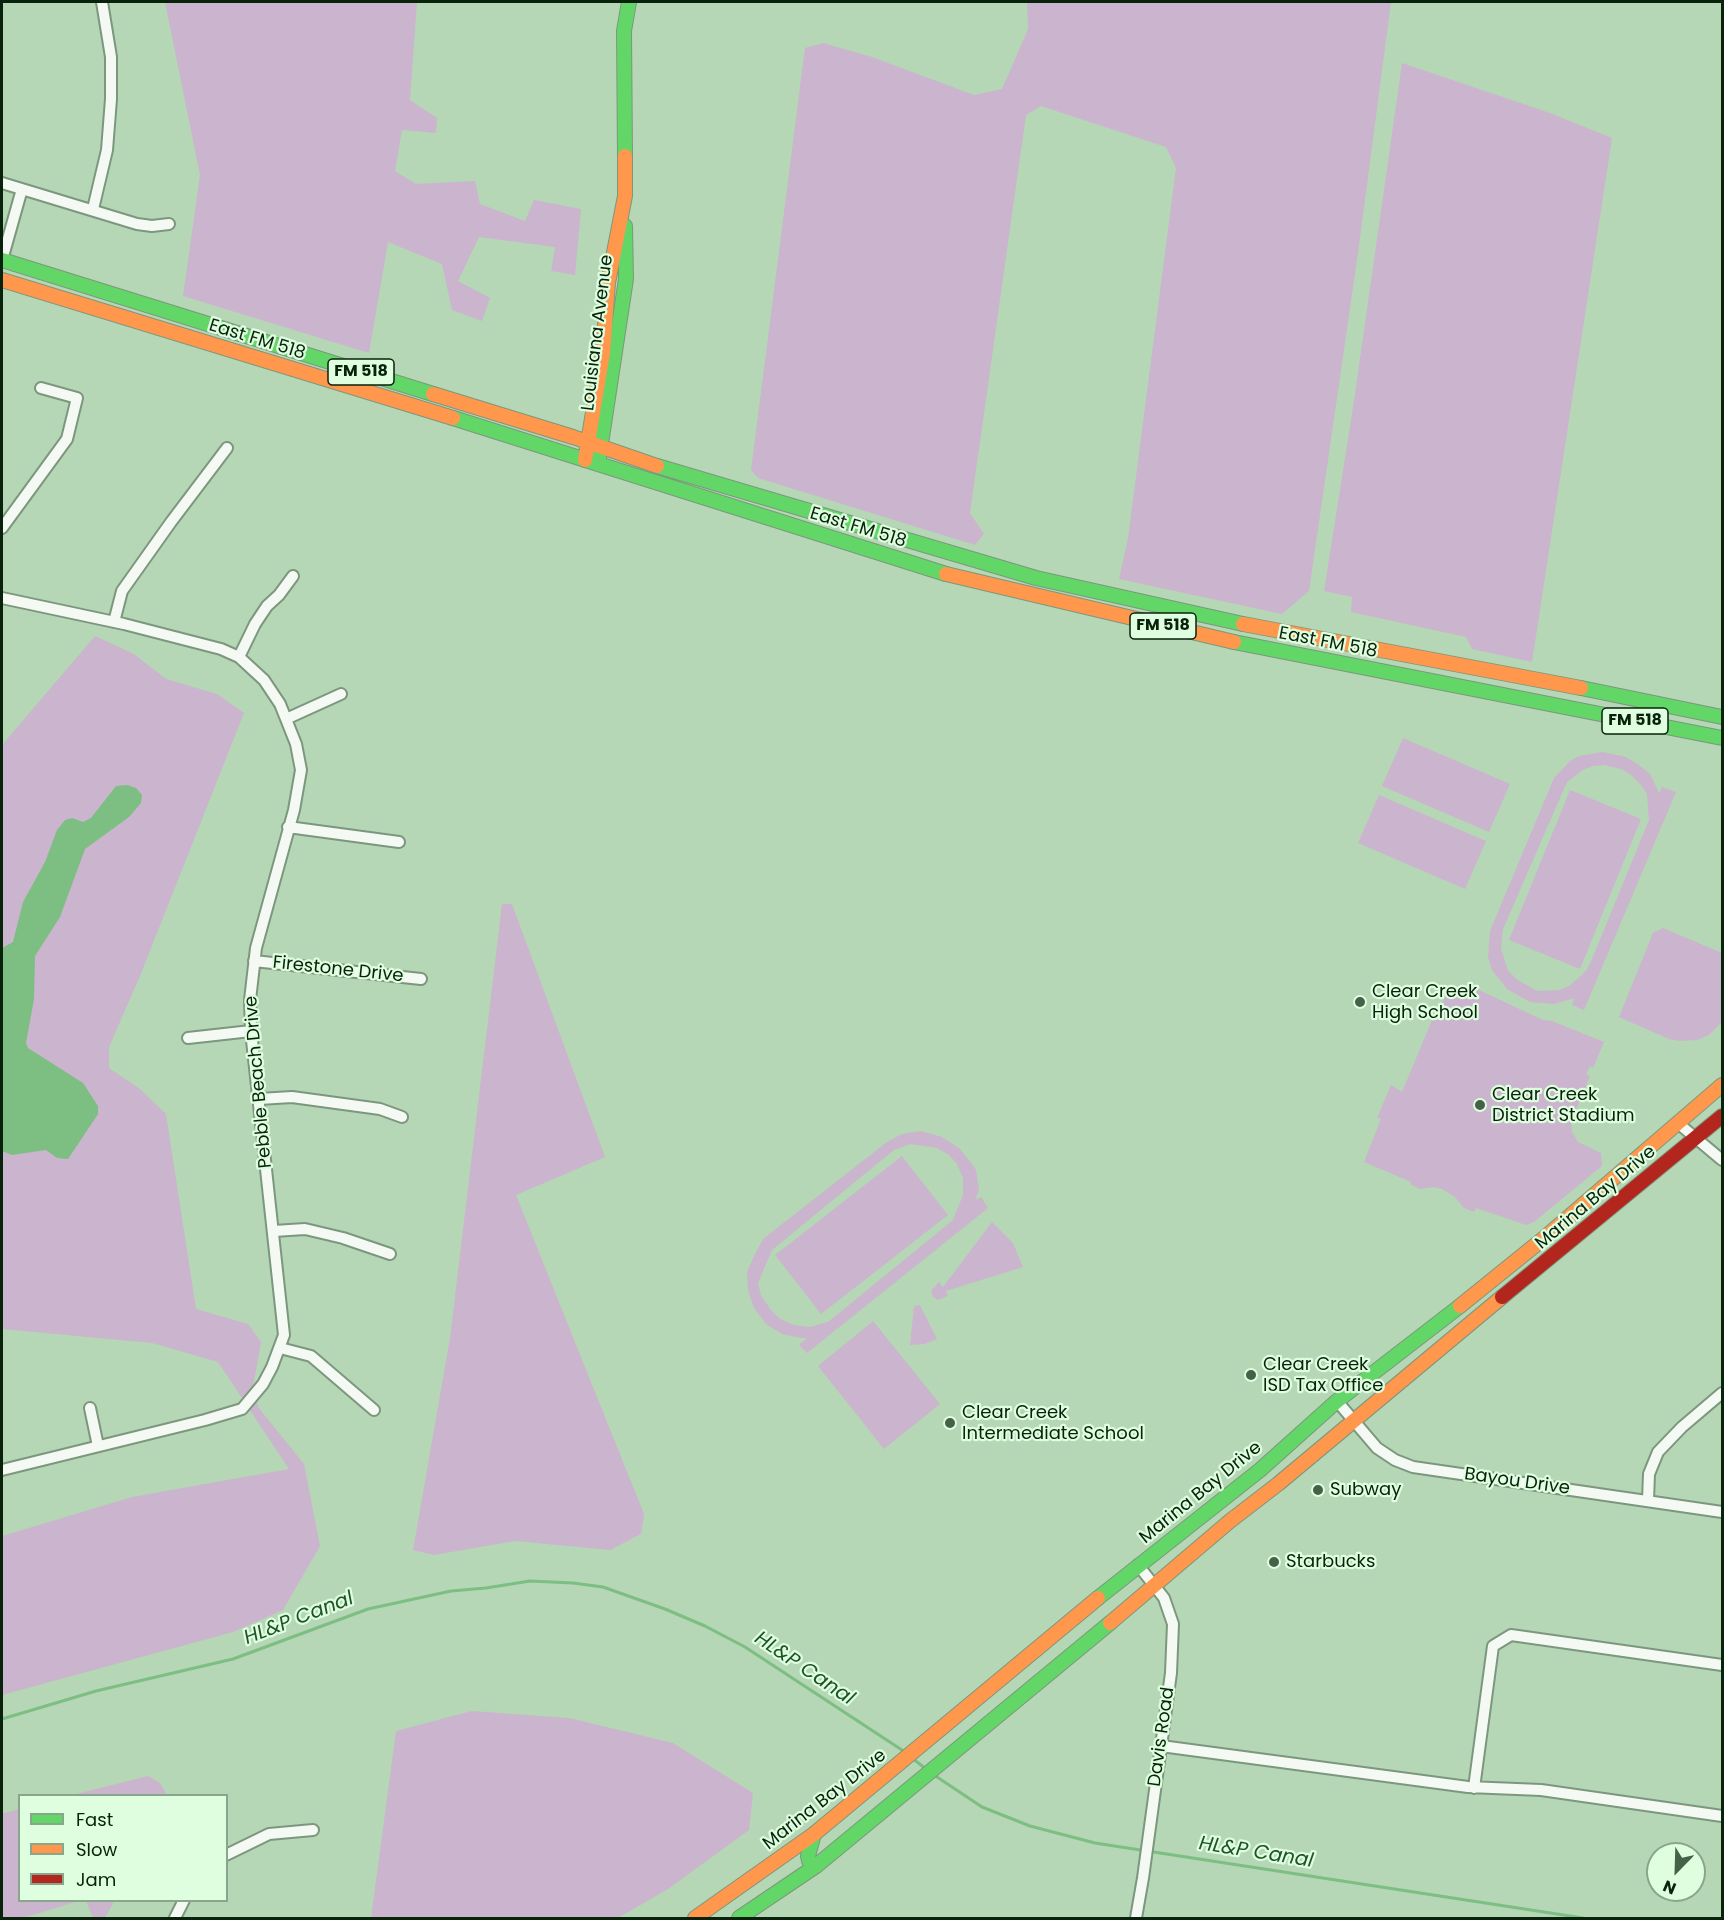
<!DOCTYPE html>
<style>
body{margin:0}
#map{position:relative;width:1724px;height:1920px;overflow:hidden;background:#b5d7b6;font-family:Poppins,sans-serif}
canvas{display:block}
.frame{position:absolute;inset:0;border:3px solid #08220b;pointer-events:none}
.legend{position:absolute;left:18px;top:1794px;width:210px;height:108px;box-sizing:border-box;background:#defedf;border:2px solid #88a68a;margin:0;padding:8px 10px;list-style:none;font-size:18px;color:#08220b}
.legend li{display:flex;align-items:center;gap:12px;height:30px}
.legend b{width:30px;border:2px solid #88a68a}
.north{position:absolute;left:1646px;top:1842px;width:60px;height:60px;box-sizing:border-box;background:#defedf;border:2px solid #88a68a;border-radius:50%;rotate:203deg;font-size:16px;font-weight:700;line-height:24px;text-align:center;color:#08220b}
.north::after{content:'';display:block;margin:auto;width:21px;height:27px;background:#456147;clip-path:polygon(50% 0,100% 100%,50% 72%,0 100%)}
</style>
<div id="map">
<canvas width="1724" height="1920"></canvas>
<div class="frame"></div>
<ul class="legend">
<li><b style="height:8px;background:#63d668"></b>Fast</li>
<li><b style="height:8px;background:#ff974d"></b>Slow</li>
<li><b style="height:8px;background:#b3261e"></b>Jam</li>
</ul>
<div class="north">N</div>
</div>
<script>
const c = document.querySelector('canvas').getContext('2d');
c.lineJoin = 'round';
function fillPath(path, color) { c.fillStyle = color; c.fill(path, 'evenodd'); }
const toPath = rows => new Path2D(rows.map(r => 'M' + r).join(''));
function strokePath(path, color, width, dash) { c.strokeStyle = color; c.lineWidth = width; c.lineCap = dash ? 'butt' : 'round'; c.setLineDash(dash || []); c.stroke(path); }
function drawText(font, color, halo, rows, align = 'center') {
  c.font = font + ' Poppins,sans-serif'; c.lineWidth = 4.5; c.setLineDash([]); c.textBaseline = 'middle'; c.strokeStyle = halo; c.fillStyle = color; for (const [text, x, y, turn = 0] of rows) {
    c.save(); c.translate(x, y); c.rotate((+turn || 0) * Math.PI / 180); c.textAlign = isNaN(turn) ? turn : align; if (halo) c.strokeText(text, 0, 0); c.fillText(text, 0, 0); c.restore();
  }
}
fillPath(toPath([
 [165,2,417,2,410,100,437,118,436,133,402,130,395,171,416,184,475,181,480,204,525,221,534,200,581,209,575,275,551,271,555,247,479,237,458,281,490,298,482,321,452,310,442,264,388,242,369,353,183,296,200,175],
 [1027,2,1391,2,1358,253,1309,591,1282,614,1119,579,1128,538,1176,168,1166,147,1041,106,1026,115,970,513,984,534,975,545,758,478,751,470,805,48,823,43,872,57,974,95,1002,89,1028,29],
 [1402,63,1550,113,1612,138,1532,662,1472,649,1466,637,1351,612,1352,597,1324,591,1354,401],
 [95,636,134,654,166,679,217,694,244,713,140,976,109,1047,109,1068,140,1089,166,1114,196,1309,248,1324,261,1342,253,1387,258,1407,304,1464,320,1546,283,1610,233,1632,2,1695,2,1536,132,1497,289,1469,218,1362,152,1343,2,1329,2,745],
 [1403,738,1510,784,1489,832,1382,786],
 [1603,752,1626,757,1639,765,1650,774,1659,793,1662,787,1676,792,1584,1010,1572,1005,1574,998,1554,1004,1530,1002,1507,989,1492,970,1488,957,1490,931,1554,778,1570,761,1579,756],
 [1604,765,1621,769,1631,775,1641,785,1647,794,1649,820,1590,964,1585,972,1569,986,1560,990,1537,991,1518,980,1508,971,1501,948,1503,929,1567,782,1583,770,1593,766],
 [1570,790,1641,819,1580,969,1509,940],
 [1379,795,1486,841,1465,889,1358,843],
 [502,904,512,904,605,1157,516,1195,644,1514,641,1534,610,1550,515,1541,434,1555,413,1550,450,1338],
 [1663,928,1722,953,1722,1022,1709,1035,1697,1040,1679,1041,1669,1039,1619,1017,1653,933],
 [1468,985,1543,1020,1552,1021,1604,1042,1593,1068,1590,1066,1586,1074,1590,1076,1571,1122,1572,1132,1578,1142,1601,1153,1602,1166,1534,1222,1526,1225,1476,1208,1474,1212,1464,1208,1455,1197,1442,1189,1433,1187,1420,1189,1410,1184,1411,1182,1364,1162,1381,1119,1377,1118,1391,1085,1402,1092,1437,1008,1442,1004,1448,990,1453,992],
 [921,1131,942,1137,959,1148,969,1160,976,1170,979,1190,975,1200,981,1197,988,1208,807,1353,799,1345,807,1338,801,1338,782,1334,766,1324,754,1308,748,1291,747,1272,753,1258,763,1239,887,1142,902,1134],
 [910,1144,937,1148,949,1155,957,1164,963,1178,963,1195,953,1220,828,1322,810,1327,794,1325,780,1319,770,1309,761,1295,758,1283,772,1250,894,1150],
 [902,1156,948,1215,821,1314,775,1255],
 [992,1222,1013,1243,1023,1267,946,1291,948,1296,938,1300,933,1297,931,1291,939,1282,943,1287],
 [920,1305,937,1339,925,1344,910,1345,914,1306],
 [873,1321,940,1404,884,1449,818,1366],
 [472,1711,569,1718,673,1743,753,1793,749,1830,668,1889,618,1918,371,1918,396,1731],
 [148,1776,160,1783,167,1795,72,1795],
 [19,1809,20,1900,78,1901,30,1916,17,1918,2,1918,2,1814],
 [86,1901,114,1901,105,1918,93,1918]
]), '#cbb4cd');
fillPath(toPath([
 [127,785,136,788,142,795,141,803,129,817,85,849,60,917,35,956,34,999,26,1043,28,1048,83,1083,98,1106,98,1114,68,1159,57,1158,46,1150,12,1155,2,1151,2,948,13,942,23,902,45,862,57,830,65,820,72,818,83,822,91,818,116,786]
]), '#7dbe82');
strokePath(toPath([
 [2,1719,96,1691,233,1659,368,1609,451,1591,486,1588,530,1581,573,1583,603,1587,665,1609,705,1626,745,1647,905,1752],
 [912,1758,926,1769],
 [934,1775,982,1807,1030,1826,1095,1843,1583,1918]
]), '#7dbe82', 3);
const street = toPath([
 [2,183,137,224,152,226,169,224],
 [93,209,107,150,111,99,111,57,102,2],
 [2,260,22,189],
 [2,528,67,439,77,398,41,388],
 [2,598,124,624,221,649,239,657,264,680,280,704,296,744,301,770,294,810,256,948,250,1000,251,1031,284,1335,272,1367,263,1384,242,1409,205,1420,2,1470],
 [114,622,122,591,171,522,227,448],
 [239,657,255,624,267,606,279,595,293,576],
 [286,719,341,694],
 [288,827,399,842],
 [254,961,421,979],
 [188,1038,251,1031],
 [259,1099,292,1097,380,1109,402,1117],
 [1679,1124,1722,1160],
 [274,1231,305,1229,343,1238,390,1254],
 [280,1348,311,1356,374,1410],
 [1337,1401,1377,1448,1395,1460,1413,1467,1722,1512],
 [90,1408,98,1446],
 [1648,1500,1649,1474,1658,1452,1682,1427,1722,1393],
 [1161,1746,1468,1787,1541,1790,1722,1816],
 [1474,1788,1493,1646,1511,1635,1722,1665],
 [226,1855,269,1834,313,1830],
 [175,1918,184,1900],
 [1136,1918,1143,1878,1171,1673,1173,1624,1164,1598,1138,1565]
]);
const fast = toPath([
 [625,156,624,31,629,2],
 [2,260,433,394],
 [453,418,946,574],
 [599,457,626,279,625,226],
 [657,466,1036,578,1243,624],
 [1234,642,1722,738],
 [1581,688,1722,717],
 [1098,1598,1260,1470,1337,1401,1460,1306],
 [814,1834,808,1856,809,1861,816,1866],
 [739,1918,816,1866,1110,1623]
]);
const slow = toPath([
 [2,280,453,418],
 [433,394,573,437,657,466],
 [585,460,603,353,608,283,625,196,625,156],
 [946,574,1234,642],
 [1243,624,1581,688],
 [1460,1306,1543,1239,1722,1085],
 [1110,1623,1230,1521,1278,1484,1502,1297],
 [695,1918,814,1834,1098,1598]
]);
const jam = toPath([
 [1502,1297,1722,1116]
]);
strokePath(street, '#7c977d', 14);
strokePath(fast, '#7c977d', 16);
strokePath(slow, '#7c977d', 16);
strokePath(jam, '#7c977d', 16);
strokePath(street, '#f4f9f4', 10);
strokePath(fast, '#63d668', 14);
strokePath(slow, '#ff974d', 14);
strokePath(jam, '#b3261e', 14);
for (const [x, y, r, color] of [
 [1360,1002,6,"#456147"],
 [1480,1105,6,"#456147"],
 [1251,1375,6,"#456147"],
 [950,1423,6,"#456147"],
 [1318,1490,6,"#456147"],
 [1274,1562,6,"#456147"]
]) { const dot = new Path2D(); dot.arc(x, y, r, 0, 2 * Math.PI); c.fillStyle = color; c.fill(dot); strokePath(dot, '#defedf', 2); }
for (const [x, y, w] of [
 [361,372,66],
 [1163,626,66],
 [1635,721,66]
]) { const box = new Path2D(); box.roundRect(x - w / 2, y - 13, w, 26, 4.5); c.fillStyle = '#defedf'; c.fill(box); strokePath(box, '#08220b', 1.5); }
drawText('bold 16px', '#08220b', null, [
 ["FM 518",361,372],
 ["FM 518",1163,626],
 ["FM 518",1635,721]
]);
drawText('18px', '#08220b', '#defedf', [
 ["Louisiana Avenue",598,333,-83],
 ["East FM 518",257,340,17],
 ["East FM 518",858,528,17],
 ["East FM 518",1328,643,11],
 ["Firestone Drive",338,970,6],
 ["Pebble Beach Drive",259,1082,-95],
 ["Marina Bay Drive",1596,1198,-40],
 ["Bayou Drive",1517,1482,8],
 ["Marina Bay Drive",1201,1493,-39],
 ["Davis Road",1162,1737,-82],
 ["Marina Bay Drive",825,1800,-38]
]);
drawText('18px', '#08220b', '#defedf', [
 ["Clear Creek",1372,992],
 ["High School",1372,1013],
 ["Clear Creek",1492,1095],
 ["District Stadium",1492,1116],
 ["Clear Creek",1263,1365],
 ["ISD Tax Office",1263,1386],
 ["Clear Creek",962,1413],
 ["Intermediate School",962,1434],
 ["Subway",1330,1490],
 ["Starbucks",1286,1562]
], 'left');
drawText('italic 20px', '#1e5425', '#defedf', [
 ["HL&P Canal",299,1619,-21],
 ["HL&P Canal",804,1669,34],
 ["HL&P Canal",1256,1853,9]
]);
</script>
